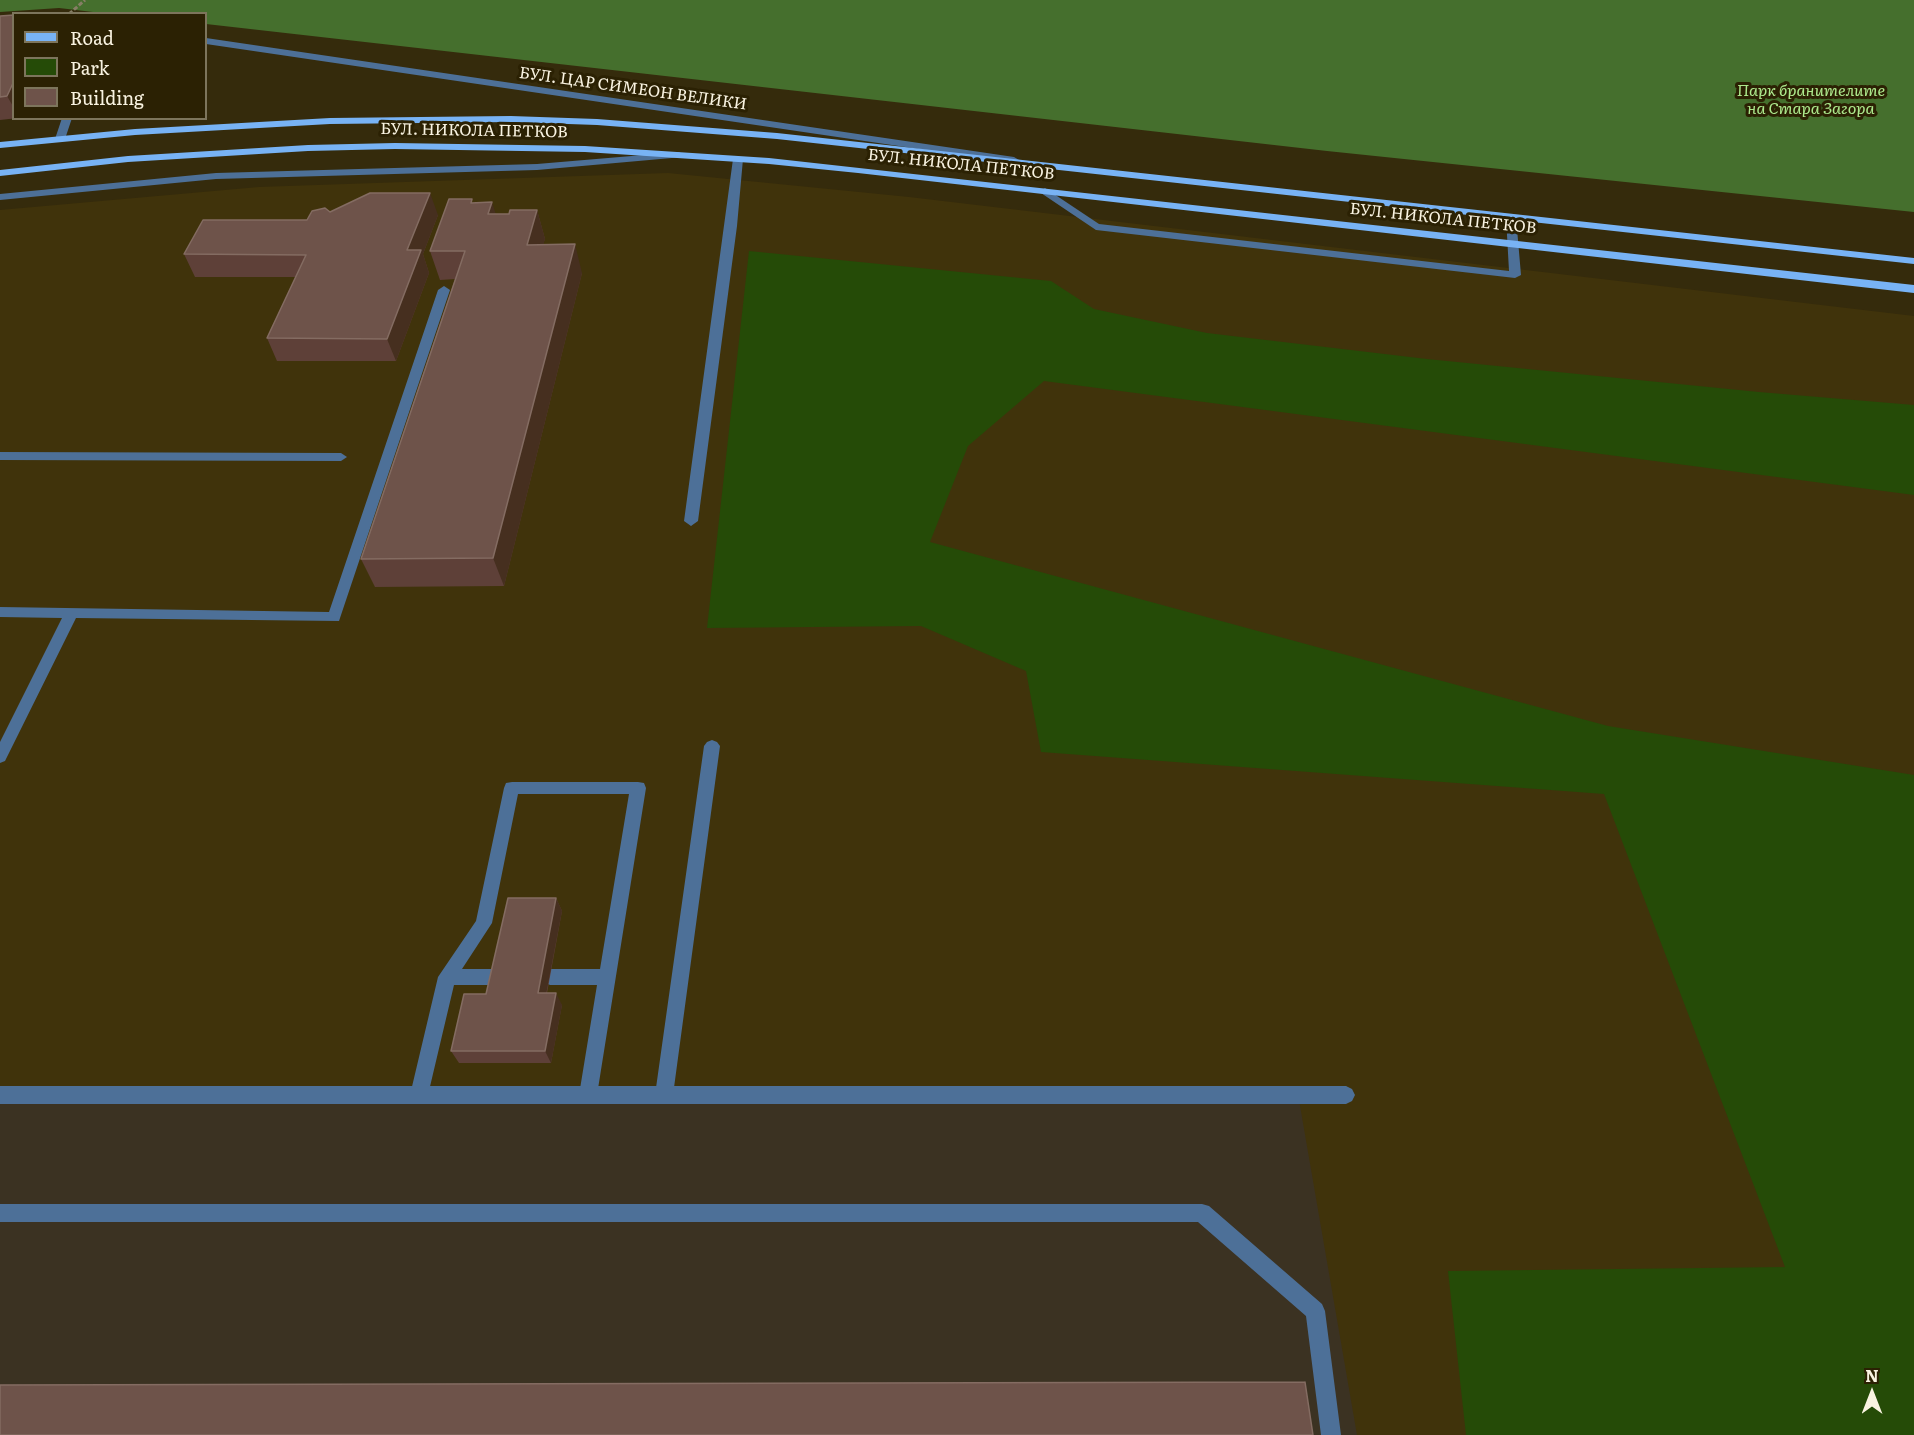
<!DOCTYPE html>
<meta charset="utf-8">
<style>
body{margin:0}
#map{position:relative;width:1914px;height:1435px;overflow:hidden;background:#352b0c;font-family:Literata,serif}
canvas{display:block}
.legend{position:absolute;left:12px;top:12px;width:195px;height:108px;box-sizing:border-box;background:#2b2103;border:2px solid #7d755c;margin:0;padding:8px 10px;list-style:none;font-size:18px;color:#f9f3e1}
.legend li{display:flex;align-items:center;gap:12px;height:30px}
.legend b{width:30px;border:2px solid #7d755c}
.north{position:absolute;left:1842px;top:1363px;width:60px;height:60px;-webkit-text-stroke:4px #2b2103;paint-order:stroke;rotate:0deg;font-size:16px;font-weight:700;line-height:24px;text-align:center;color:#f9f3e1}
.north::after{content:'';display:block;margin:auto;width:21px;height:27px;background:#f9f3e1;clip-path:polygon(50% 0,100% 100%,50% 72%,0 100%)}
</style>
<div id="map">
<canvas width="1914" height="1435"></canvas>
<ul class="legend">
<li><b style="height:8px;background:#78b3f5"></b>Road</li>
<li><b style="height:16px;background:#254b07"></b>Park</li>
<li><b style="height:16px;background:#6e534a"></b>Building</li>
</ul>
<div class="north">N</div>
</div>
<script>
const c = document.querySelector('canvas').getContext('2d');
c.lineJoin = 'round';
function fillPath(path, color) { c.fillStyle = color; c.fill(path, 'evenodd'); }
const toPath = rows => new Path2D(rows.map(r => 'M' + r).join(''));
function strokePath(path, color, width, dash) { c.strokeStyle = color; c.lineWidth = width; c.lineCap = dash ? 'butt' : 'round'; c.setLineDash(dash || []); c.stroke(path); }
function drawText(font, color, halo, rows, align = 'center') {
  c.font = font + ' Literata,serif'; c.lineWidth = 6; c.setLineDash([]); c.textBaseline = 'middle'; c.strokeStyle = halo; c.fillStyle = color; for (const [text, x, y, turn = 0] of rows) {
    c.save(); c.translate(x, y); c.rotate((+turn || 0) * Math.PI / 180); c.textAlign = isNaN(turn) ? turn : align; if (halo) c.strokeText(text, 0, 0); c.fillText(text, 0, 0); c.restore();
  }
}
fillPath(toPath([
 [668,173,909,197,1914,316,1914,1435,0,1435,0,210,259,187]
]), '#40330b');
fillPath(toPath([
 [0,1093,1299,1100,1357,1435,0,1435]
]), '#3b3222');
fillPath(toPath([
 [749,251,1051,281,1094,309,1207,333,1427,359,1759,392,1914,405,1914,495,1044,381,968,446,930,542,1608,726,1914,775,1914,1435,1466,1435,1448,1271,1785,1267,1604,794,1041,752,1026,671,921,626,707,628]
]), '#254b07');
fillPath(toPath([
 [0,0,1914,0,1914,212,1327,151,206,24,206,14,110,14,59,8,0,12]
]), '#456f2d');
strokePath(toPath([
 [69,14,85,0]
]), '#867e65', 3, [4.5, 2]);
fillPath(toPath([
 [62,118,72,118,65,139,60,142,55,139,62,118],
 [679,152,684,155,683,157,537,170,216,179,0,200,0,194,216,173,537,164,679,152],
 [738,156,743,159,737,226,698,521,691,526,684,521,733,159,738,156],
 [1045,188,1099,224,1509,271,1506,217,1511,214,1516,217,1521,275,1515,278,1096,230,1041,193,1040,191,1045,188],
 [444,286,450,290,339,621,76,618,5,761,0,763,0,742,62,618,0,617,0,607,329,612,438,290,444,286],
 [0,452,341,453,347,457,341,461,0,460,0,452],
 [712,740,717,742,720,746,673,1095,670,1101,664,1104,658,1101,655,1095,704,746,707,742,712,740],
 [512,782,638,782,644,783,646,788,597,1095,594,1101,588,1104,582,1101,579,1095,597,985,550,985,544,982,541,977,544,972,550,969,600,969,629,794,518,794,492,923,462,969,500,969,506,972,509,977,506,982,500,985,454,985,428,1095,425,1101,419,1104,413,1101,410,1095,438,977,476,921,504,788,506,783,512,782],
 [0,1204,1202,1204,1209,1206,1322,1304,1325,1311,1341,1435,1321,1435,1306,1316,1198,1222,0,1222,0,1204]
]), '#4d7098');
fillPath(toPath([
 [206,38,1014,157,1019,160,1014,163,206,44,206,38],
 [0,1086,1346,1086,1352,1089,1355,1095,1352,1101,1346,1104,0,1104,0,1086]
]), '#4d7098');
fillPath(toPath([
 [511,116,597,119,777,133,1914,258,1914,264,777,139,597,125,511,122,330,124,135,135,0,148,0,142,135,129,330,118,511,116],
 [395,143,585,146,769,158,1914,285,1914,293,858,173,769,164,585,152,395,149,308,151,128,162,0,176,0,170,128,156,308,145,395,143]
]), '#78b3f5');
fillPath(toPath([
 [14,15,14,118,18,118,0,120,0,16],
 [473,203,496,214,509,214,537,210,545,239,543,244,582,273,504,586,375,587,361,559,455,279,440,280,430,251],
 [330,212,438,215,423,254,429,273,396,361,277,361,267,338,296,277,195,277,184,254,307,220],
 [556,898,562,911,547,993,562,1005,551,1063,459,1063,451,1051,486,994]
]), '#5e4038');
fillPath(toPath([
 [14,81,14,108,7,96],
 [430,193,438,215,423,254,429,273,396,361,387,339,407,250],
 [492,202,501,231,488,214],
 [537,210,545,239,535,273,527,245],
 [575,244,582,273,504,586,493,558],
 [556,898,562,911,544,1005,538,993],
 [556,993,562,1005,551,1063,545,1051]
]), '#462f1f');
const building = toPath([
 [14,15,14,81,7,96,0,97,0,16,14,15],
 [370,193,430,193,407,250,421,250,387,339,267,338,306,255,184,254,203,220,307,220,312,211,325,208,330,212,370,193],
 [449,199,472,199,471,203,492,202,488,214,509,214,510,210,537,210,527,245,575,244,493,558,361,559,465,251,430,251,449,199],
 [508,898,556,898,538,993,556,993,545,1051,451,1051,464,994,486,994,508,898],
 [1305,1382,1313,1435,0,1435,0,1385,1305,1382]
]);
fillPath(building, '#6e534a');
strokePath(building, '#846c62', 1.5);
drawText('16px', '#f9f3e1', '#2b2103', [
 ["БУЛ. ЦАР СИМЕОН ВЕЛИКИ",633,89,8],
 ["БУЛ. НИКОЛА ПЕТКОВ",474,131,1],
 ["БУЛ. НИКОЛА ПЕТКОВ",961,165,6],
 ["БУЛ. НИКОЛА ПЕТКОВ",1443,219,6]
]);
drawText('italic 16px', '#adea8d', '#2b2103', [
 ["Парк бранителите",1811,91],
 ["на Стара Загора",1811,109]
]);
</script>
